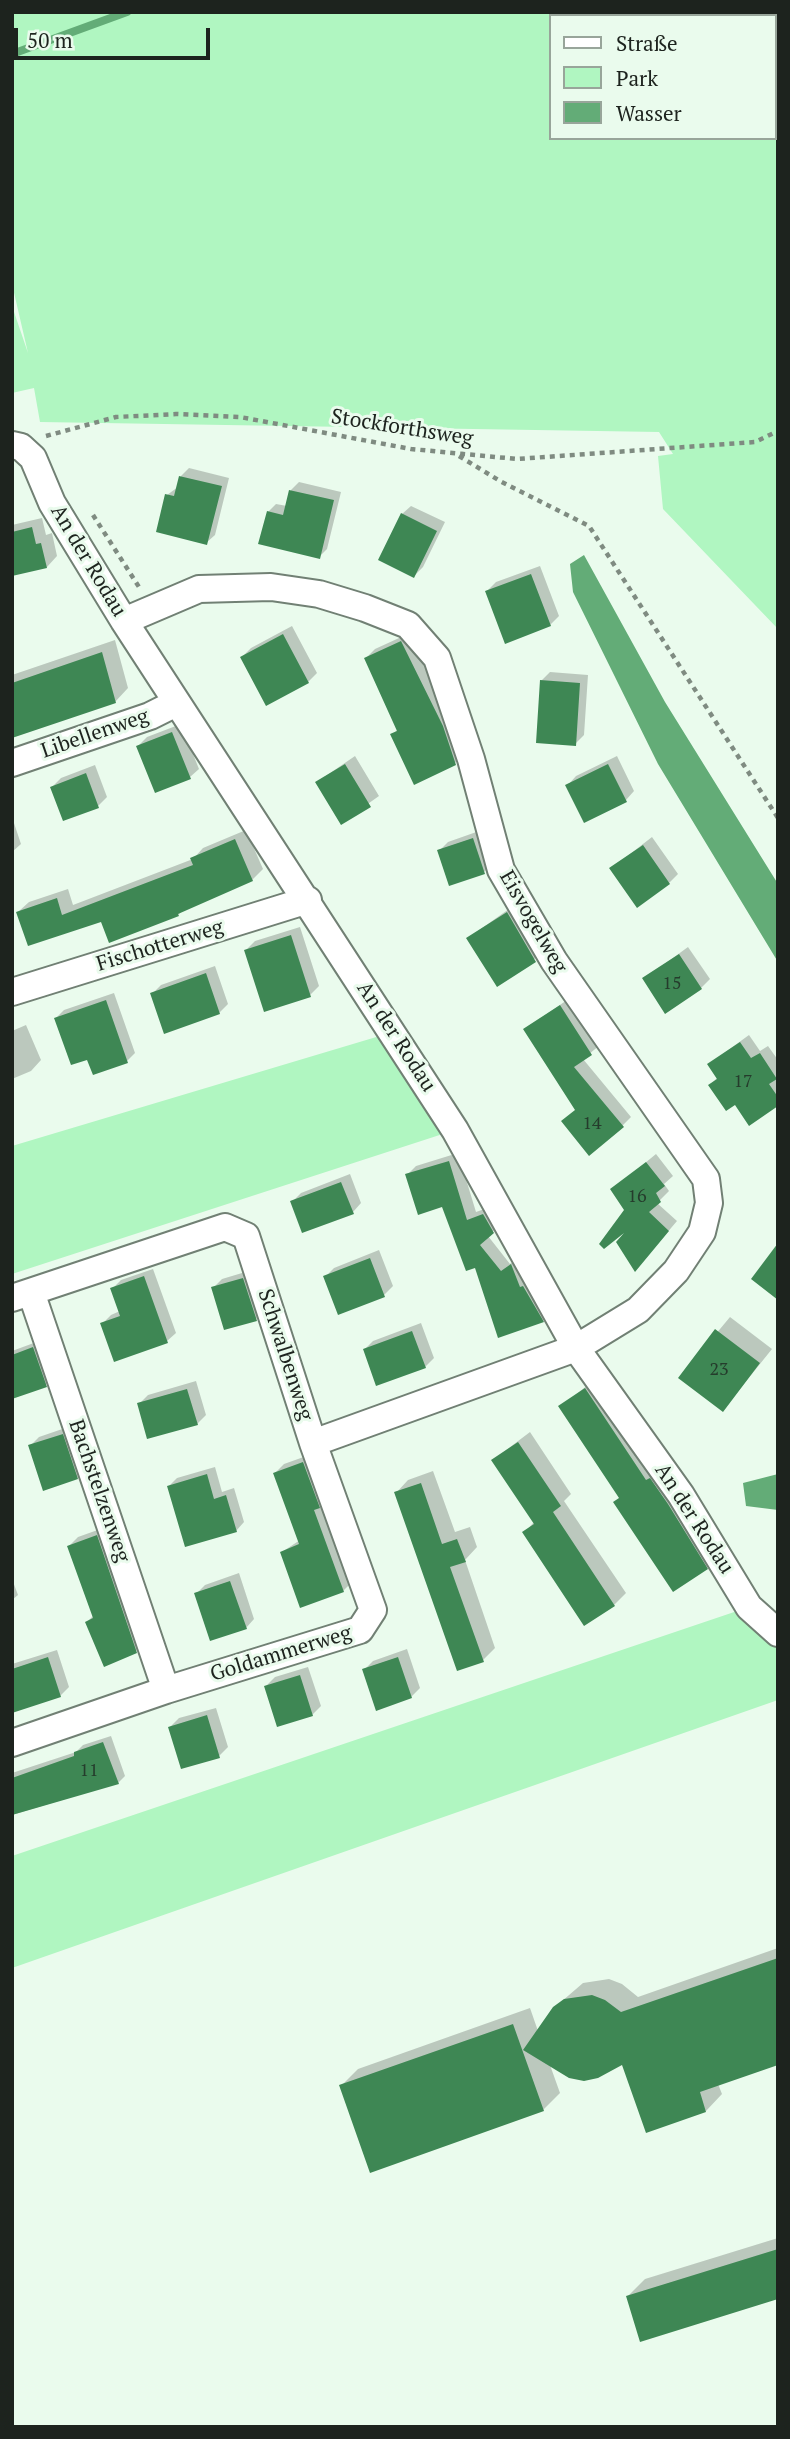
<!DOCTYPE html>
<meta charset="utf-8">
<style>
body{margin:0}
#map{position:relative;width:790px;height:2439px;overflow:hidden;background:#eafbed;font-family:"PT Serif",serif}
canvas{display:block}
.frame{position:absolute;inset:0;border:14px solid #1d231e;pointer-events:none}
.legend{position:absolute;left:549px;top:14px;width:228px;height:126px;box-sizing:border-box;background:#eafbed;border:2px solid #98a59a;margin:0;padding:9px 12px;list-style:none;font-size:21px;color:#1d231e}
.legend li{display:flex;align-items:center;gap:14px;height:35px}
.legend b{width:35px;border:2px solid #98a59a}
.scale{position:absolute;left:14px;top:28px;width:196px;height:32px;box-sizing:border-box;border:4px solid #1d231e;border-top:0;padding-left:9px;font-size:21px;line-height:24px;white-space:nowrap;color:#1d231e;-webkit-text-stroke:5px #eafbed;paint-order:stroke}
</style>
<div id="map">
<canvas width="790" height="2439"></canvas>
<div class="frame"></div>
<ul class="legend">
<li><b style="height:9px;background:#fff"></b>Straße</li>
<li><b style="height:19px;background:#b0f6c1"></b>Park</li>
<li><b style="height:19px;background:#63ac77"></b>Wasser</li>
</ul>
<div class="scale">50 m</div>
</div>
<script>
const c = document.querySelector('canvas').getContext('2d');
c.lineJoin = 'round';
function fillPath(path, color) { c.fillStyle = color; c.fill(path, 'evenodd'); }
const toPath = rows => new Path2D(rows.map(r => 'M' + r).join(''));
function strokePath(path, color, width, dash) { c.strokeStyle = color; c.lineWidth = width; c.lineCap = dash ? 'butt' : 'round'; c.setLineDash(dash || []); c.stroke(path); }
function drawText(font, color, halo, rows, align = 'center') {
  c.font = font + ' "PT Serif",serif'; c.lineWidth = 6; c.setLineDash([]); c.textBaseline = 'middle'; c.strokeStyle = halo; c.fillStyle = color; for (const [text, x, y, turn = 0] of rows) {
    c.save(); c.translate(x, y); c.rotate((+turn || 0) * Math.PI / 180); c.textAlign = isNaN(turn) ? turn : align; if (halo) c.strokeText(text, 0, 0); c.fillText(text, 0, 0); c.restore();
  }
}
fillPath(toPath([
 [12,12,778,12,778,629,663,509,658,456,673,454,659,432,40,422,34,388,12,393,12,306,28,353,12,284],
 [550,16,774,16,774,138,550,138],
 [393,1032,455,1130,12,1274,12,1146],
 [749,1607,778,1633,778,1700,12,1968,12,1856]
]), '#b0f6c1');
fillPath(toPath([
 [584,555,665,702,778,884,778,962,658,764,573,592,570,564],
 [778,1474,778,1510,746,1506,743,1483]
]), '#63ac77');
fillPath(toPath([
 [189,468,229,478,215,535,206,543,167,495,178,487,181,476],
 [299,482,341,492,327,549,319,557,268,512,276,504,287,506,291,490],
 [411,506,445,522,423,567,414,576,402,514],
 [42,518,46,535,52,533,57,556,47,567,12,567,12,525],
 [540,566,559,616,550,625,487,591,496,582],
 [292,626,317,673,308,682,242,657,251,648],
 [410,633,451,716,464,754,455,763,392,735,398,729,366,658,375,649],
 [115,640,128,688,115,702,12,737,12,675],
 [550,672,588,675,584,735,575,744,541,681],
 [181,724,199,769,190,777,138,746,147,737],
 [355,756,379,796,341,823,317,782],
 [617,756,634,791,626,800,568,785,576,776],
 [95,765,107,797,98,806,52,787,61,778],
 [12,817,21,844,12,852],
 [246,830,263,869,252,880,183,910,178,915,102,920,18,912,29,902,68,889,73,905,193,859,203,848],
 [482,830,493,863,484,872,439,851,448,842],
 [652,837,678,874,669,883,612,868],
 [516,904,544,952,498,985,468,938],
 [300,927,319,986,310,995,246,950,255,941],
 [688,947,710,979,701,988,644,979],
 [215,966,228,1004,219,1013,152,994,161,985],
 [114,993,135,1053,127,1061,88,1057,56,1018,64,1010],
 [570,998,600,1045,583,1059,631,1117,622,1126,525,1029],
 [26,1025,41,1060,31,1071,12,1079,12,1031],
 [749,1035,760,1051,768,1046,778,1060,778,1104,735,1103,710,1085,718,1077,709,1064],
 [458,1153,476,1212,493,1206,502,1223,488,1236,510,1264,520,1256,552,1312,543,1321,476,1266,443,1205,407,1175,416,1166],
 [656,1154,673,1176,664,1184,669,1191,657,1203,677,1221,643,1261,626,1210,612,1190],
 [350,1174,361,1203,353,1212,292,1202,301,1193],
 [379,1250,393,1286,384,1295,339,1313,325,1277,334,1268],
 [153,1269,176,1333,167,1341,102,1324,111,1315,120,1311,112,1289,121,1280],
 [252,1270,265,1310,256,1319,213,1288,222,1279],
 [730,1317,772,1349,723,1410,680,1377],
 [421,1323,434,1358,425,1367,365,1349,373,1341],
 [42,1340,54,1376,46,1385,12,1388,12,1351],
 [598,1377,719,1556,707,1568,621,1497,560,1407],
 [196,1381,206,1415,197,1424,139,1404,148,1395],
 [71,1426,86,1469,77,1478,30,1446,39,1437],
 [530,1432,571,1494,564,1501,626,1593,614,1605,525,1532,534,1522,493,1460],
 [312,1454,352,1582,343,1591,282,1552,300,1540,275,1473,284,1464],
 [215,1467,222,1492,234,1488,244,1522,236,1531,169,1486,177,1478],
 [433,1471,455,1532,470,1527,477,1547,465,1560,495,1648,483,1660,396,1493,408,1480],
 [106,1527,145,1642,136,1651,87,1622,94,1615,69,1546,78,1537],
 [239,1573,254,1619,246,1628,196,1594,205,1585],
 [12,1579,18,1595,12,1600],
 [407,1649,420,1688,411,1697,364,1670,373,1661],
 [57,1650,69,1687,60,1696,12,1704,12,1664],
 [308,1667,321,1706,312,1715,266,1686,275,1677],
 [216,1708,228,1747,219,1756,170,1727,179,1718],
 [111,1736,125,1776,118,1783,12,1815,12,1773,76,1752,83,1745],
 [778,1948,778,2064,718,2084,722,2094,706,2111,623,2062,550,2065,560,2093,543,2110,341,2086,358,2069,530,2008,538,2031,554,2008,583,1983,609,1979,622,1984,638,1997],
 [778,2238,778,2297,628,2296,645,2279]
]), '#0003');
strokePath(toPath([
 [12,54,127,12]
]), '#63ac77', 8);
fillPath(toPath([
 [179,476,222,486,207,545,156,532,165,494,174,496],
 [289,490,334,500,320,559,258,544,267,511,283,515],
 [401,513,437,531,414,578,378,560],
 [32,527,36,544,41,543,47,568,12,576,12,532],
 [531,574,551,626,505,644,485,591],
 [283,634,309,683,266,706,240,657],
 [401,641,443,726,456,765,414,785,390,734,397,731,364,658],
 [102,652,116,703,12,738,12,683],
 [540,680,580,683,576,746,536,743],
 [172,732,191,779,155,793,136,746],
 [345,764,371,807,341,825,315,782],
 [608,764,627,802,584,823,565,785],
 [86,773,99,808,63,821,50,787],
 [473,838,485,874,449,886,437,850],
 [235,839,253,881,178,914,179,916,109,943,101,922,28,946,16,912,57,898,62,915,193,865,190,858],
 [643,845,670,884,637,908,609,868],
 [507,912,536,962,497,987,466,938],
 [291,935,311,997,264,1012,244,950],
 [679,954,702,989,665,1014,642,978],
 [206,973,220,1014,164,1034,150,993],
 [106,1000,128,1063,93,1075,87,1060,71,1065,54,1018],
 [560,1005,592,1055,574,1067,624,1127,589,1156,561,1121,575,1110,523,1029],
 [740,1042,751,1058,760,1053,777,1079,769,1084,778,1097,778,1106,749,1126,735,1105,726,1111,708,1085,717,1079,707,1064],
 [449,1161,467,1220,483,1214,494,1233,480,1245,501,1271,511,1264,520,1287,523,1286,544,1322,498,1338,475,1268,466,1271,442,1207,418,1215,405,1174],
 [646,1162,665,1186,656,1193,661,1202,649,1212,669,1231,635,1272,616,1242,624,1233,604,1249,599,1244,624,1210,610,1189],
 [341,1182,354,1214,302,1233,290,1201],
 [778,1243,778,1300,751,1279],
 [370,1258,385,1297,338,1315,323,1276],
 [144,1276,168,1343,114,1362,100,1323,120,1316,110,1288],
 [243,1278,257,1321,224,1330,211,1287],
 [715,1329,760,1363,723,1412,678,1378],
 [412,1331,426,1368,376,1386,363,1349],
 [33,1347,47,1387,12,1399,12,1355],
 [585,1388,646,1480,650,1478,668,1504,708,1569,673,1592,613,1502,619,1498,558,1406],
 [187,1389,198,1425,147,1439,137,1403],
 [63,1434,78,1479,43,1491,28,1445],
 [518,1442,561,1506,553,1512,615,1606,584,1626,522,1532,534,1524,491,1460],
 [303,1462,320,1508,314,1510,344,1592,300,1608,280,1552,299,1544,273,1473],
 [207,1474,214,1499,226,1495,237,1532,185,1547,167,1486],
 [421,1483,442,1544,457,1539,466,1562,450,1567,484,1662,457,1671,394,1492],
 [97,1535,137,1653,104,1667,85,1622,93,1618,67,1546],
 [230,1581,247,1629,210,1641,194,1593],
 [48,1657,61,1697,12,1713,12,1669],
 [398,1657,412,1698,376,1711,362,1669],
 [300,1675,313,1716,277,1727,264,1686],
 [207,1715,220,1758,181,1769,168,1727],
 [103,1742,119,1784,12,1815,12,1778,74,1756,74,1752],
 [778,1958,778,2065,700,2092,706,2112,646,2133,622,2065,598,2078,584,2081,569,2078,523,2050,553,2007,564,1999,592,1995,605,2000,621,2012],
 [513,2024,544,2111,370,2173,339,2085],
 [778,2249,778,2299,640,2342,626,2296]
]), '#3e8754');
const minor = toPath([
 [12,445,21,447,33,458,52,503,124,621,455,1130,576,1348,681,1495,749,1607,778,1633],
 [12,763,150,716,176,703],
 [12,992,308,900],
 [31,1292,166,1690],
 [12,1298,225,1227,246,1236,313,1443,576,1348,638,1310,676,1271,702,1232,709,1203,706,1179,554,961,501,870,471,759,437,658,408,625,365,608,319,594,271,587,199,589,124,621],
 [12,1743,166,1690,360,1630,373,1610,313,1443]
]);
strokePath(minor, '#718074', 30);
strokePath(toPath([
 [46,436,116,417,176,414,240,417,411,449,517,459,755,442,778,431],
 [459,456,500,481,589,526,778,818],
 [93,515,139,587]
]), '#7f8b81', 4.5, [5, 5]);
strokePath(minor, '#fff', 26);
drawText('18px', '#253c2c', null, [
 ["15",672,984],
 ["17",743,1082],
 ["14",592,1124],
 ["16",637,1197],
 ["23",719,1370],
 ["11",89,1771]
]);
drawText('21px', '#1d231e', '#eafbed', [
 ["Stockforthsweg",402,428,9],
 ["An der Rodau",88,561,59],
 ["Libellenweg",95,734,-19],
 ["Eisvogelweg",533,922,60],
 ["Fischotterweg",160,946,-17],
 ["An der Rodau",396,1037,57],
 ["Schwalbenweg",285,1355,72],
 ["Bachstelzenweg",99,1491,71],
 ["An der Rodau",694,1519,57],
 ["Goldammerweg",281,1654,-17]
]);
</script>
